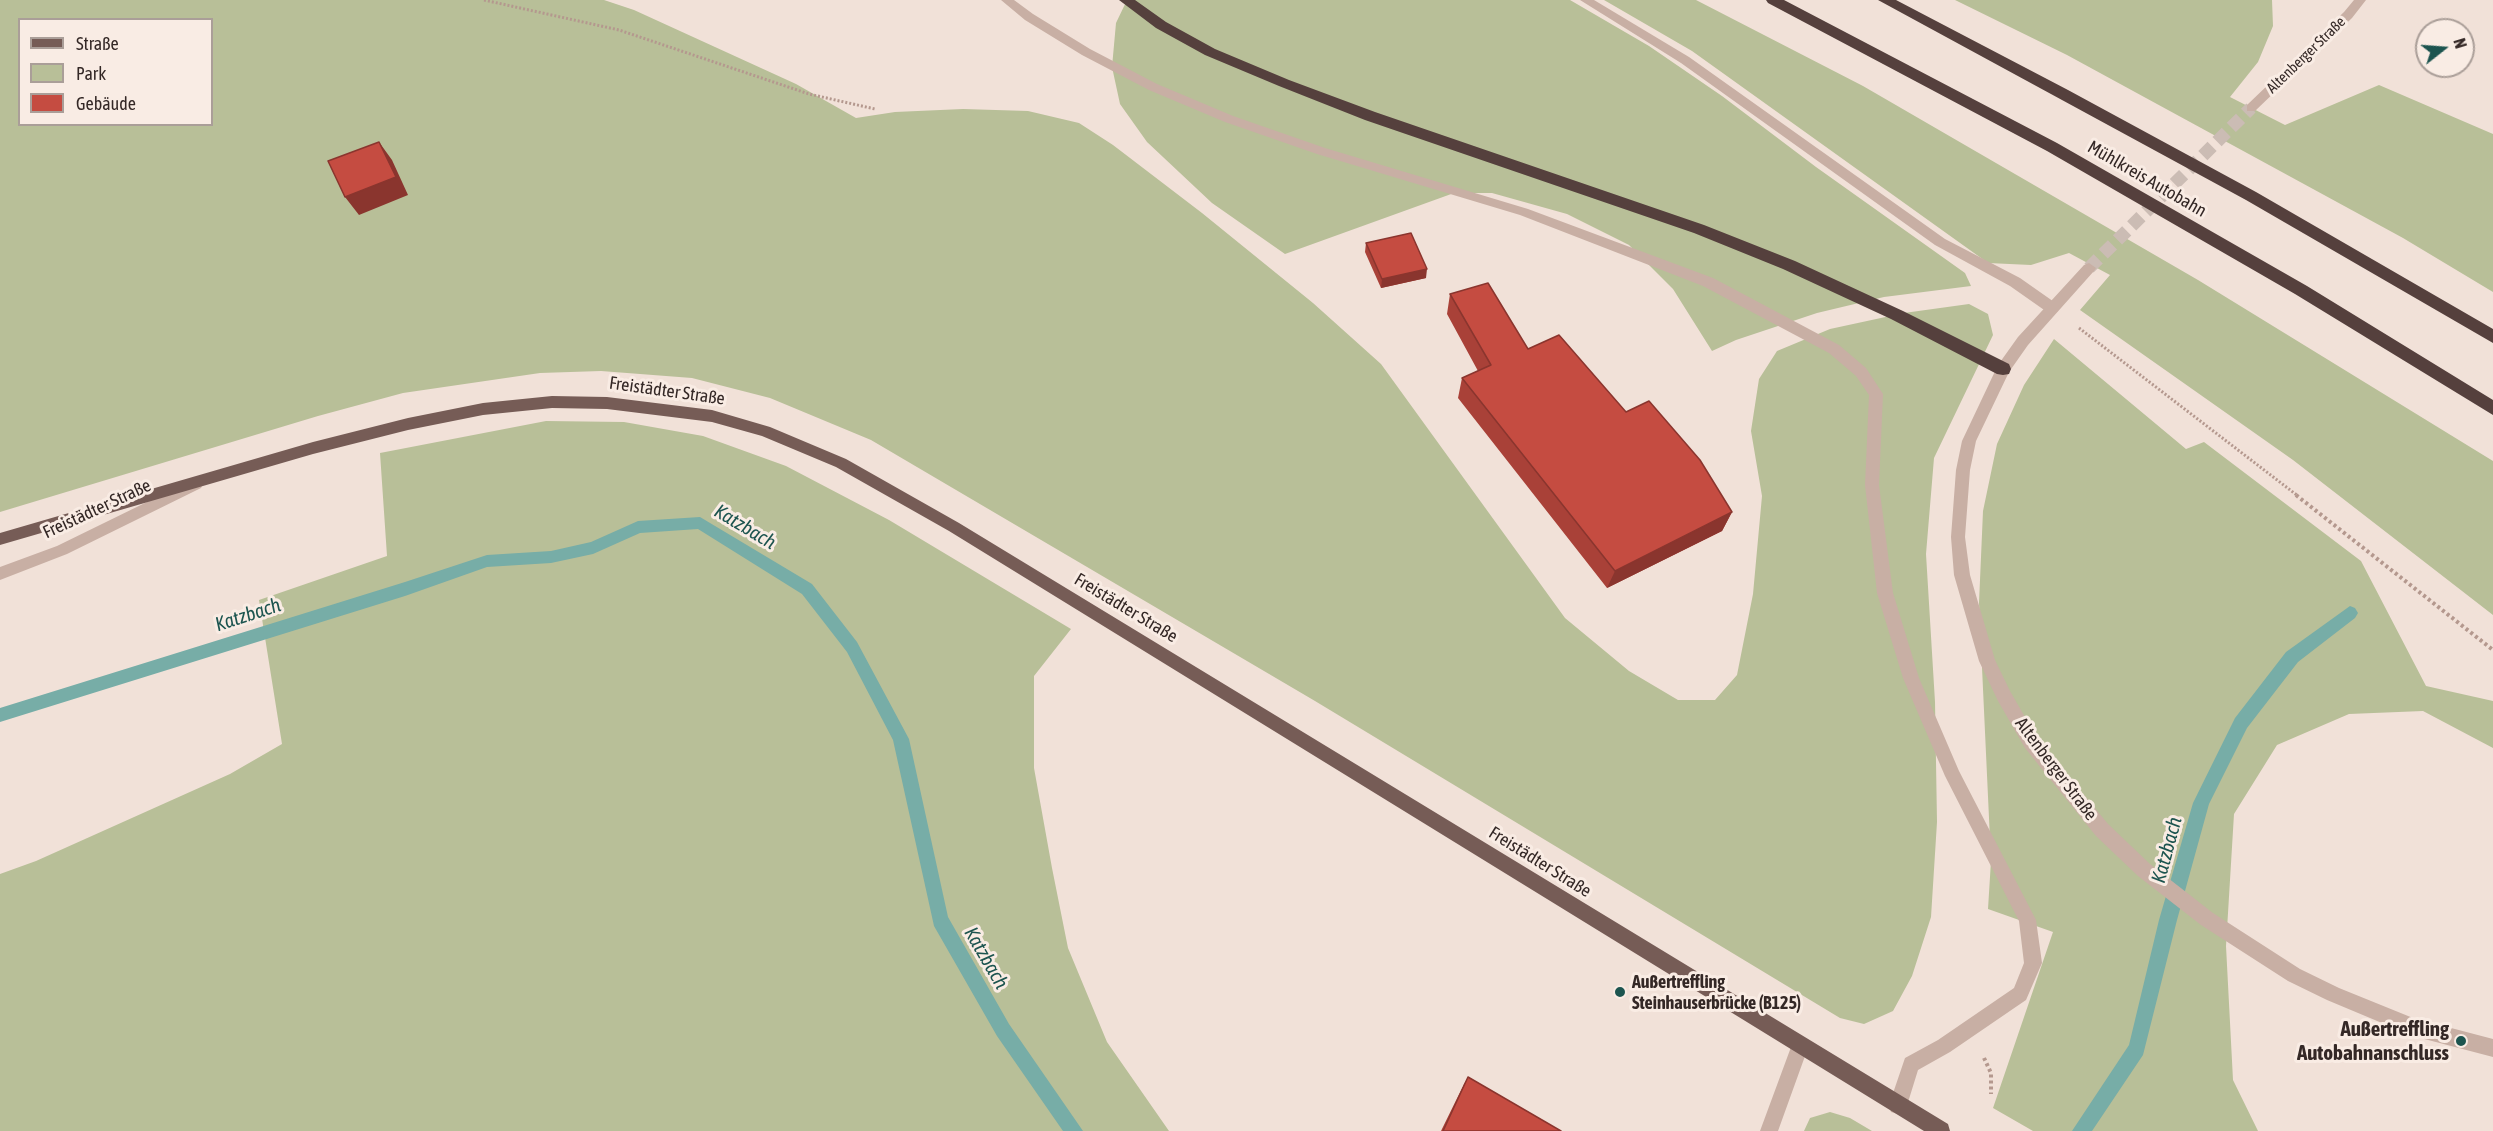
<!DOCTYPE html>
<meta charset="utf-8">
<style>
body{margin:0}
#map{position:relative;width:2493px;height:1131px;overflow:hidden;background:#f1e1d8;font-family:"Asap Condensed",sans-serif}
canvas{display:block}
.legend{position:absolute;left:18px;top:18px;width:195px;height:108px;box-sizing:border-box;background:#f9ece4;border:2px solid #aa9e98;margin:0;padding:8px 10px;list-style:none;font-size:18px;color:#342826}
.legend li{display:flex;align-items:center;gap:12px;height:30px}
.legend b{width:30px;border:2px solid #aa9e98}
.north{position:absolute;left:2415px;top:18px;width:60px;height:60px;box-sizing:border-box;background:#f9ece4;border:2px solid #aa9e98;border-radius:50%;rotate:73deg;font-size:16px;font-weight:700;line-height:24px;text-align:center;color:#342826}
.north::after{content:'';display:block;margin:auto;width:21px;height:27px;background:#1c544f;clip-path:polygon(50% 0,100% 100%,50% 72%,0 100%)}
</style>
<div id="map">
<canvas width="2493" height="1131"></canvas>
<ul class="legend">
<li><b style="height:8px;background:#765c56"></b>Straße</li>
<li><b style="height:16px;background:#b8bf98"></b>Park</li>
<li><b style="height:16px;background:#c54c41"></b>Gebäude</li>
</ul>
<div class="north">N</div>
</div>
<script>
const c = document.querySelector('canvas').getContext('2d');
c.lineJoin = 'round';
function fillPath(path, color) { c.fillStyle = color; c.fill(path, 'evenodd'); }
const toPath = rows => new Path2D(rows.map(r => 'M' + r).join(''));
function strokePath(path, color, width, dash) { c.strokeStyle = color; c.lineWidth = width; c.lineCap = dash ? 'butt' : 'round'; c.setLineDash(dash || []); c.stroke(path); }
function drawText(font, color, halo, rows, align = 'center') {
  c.font = font + ' "Asap Condensed",sans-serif'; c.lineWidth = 6; c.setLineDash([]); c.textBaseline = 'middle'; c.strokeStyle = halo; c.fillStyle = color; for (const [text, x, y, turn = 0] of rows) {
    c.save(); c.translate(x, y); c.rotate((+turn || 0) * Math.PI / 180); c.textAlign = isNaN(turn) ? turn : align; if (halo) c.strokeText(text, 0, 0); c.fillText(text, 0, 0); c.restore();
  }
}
fillPath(toPath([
 [0,0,604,0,634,10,796,84,856,118,895,112,963,109,1028,111,1079,123,1113,145,1202,213,1313,303,1381,364,1565,618,1629,671,1678,700,1715,700,1737,675,1753,594,1762,496,1751,431,1759,379,1777,351,1830,329,1904,313,1969,304,1988,314,1993,335,1934,458,1926,554,1935,702,1937,822,1931,917,1912,976,1893,1011,1864,1024,1840,1018,1315,701,871,440,770,398,692,378,601,371,540,373,403,393,318,416,0,512],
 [20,20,212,20,212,124,20,124],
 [1127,0,1570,0,1649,46,1722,96,1816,167,1965,273,1971,286,1884,297,1817,313,1736,340,1712,351,1673,289,1629,245,1567,214,1492,193,1454,193,1285,254,1212,203,1147,142,1120,104,1112,67,1116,23],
 [1604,0,1696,0,1863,86,2198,280,2493,461,2493,615,2293,460,2080,310,2110,275,2069,253,2031,265,1988,263,1692,51],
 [1955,0,2272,0,2273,26,2258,62,2230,97,2285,125,2379,85,2493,134,2493,292,2403,238,2067,55],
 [2054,339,2186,449,2204,442,2361,561,2426,686,2493,701,2493,748,2423,711,2349,714,2277,745,2234,814,2226,946,2233,1080,2258,1131,2033,1131,1993,1108,2053,932,1988,909,1991,861,1979,603,1983,511,1997,444,2024,385],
 [546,421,624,422,703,436,786,466,889,520,1071,629,1034,676,1034,768,1052,868,1068,948,1107,1042,1169,1131,0,1131,0,874,36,861,230,774,282,744,259,600,387,556,380,453],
 [1830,1112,1850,1118,1872,1131,1804,1131,1810,1118]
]), '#b8bf98');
fillPath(toPath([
 [700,517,812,584,857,642,909,739,948,917,1009,1024,1083,1131,1063,1131,997,1036,934,926,893,740,847,652,802,594,698,529,640,533,593,554,551,563,487,567,405,596,0,722,0,708,405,582,487,555,551,551,591,542,638,521,700,517],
 [2350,606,2355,608,2358,613,2355,618,2298,662,2247,728,2209,804,2177,920,2143,1055,2092,1131,2072,1131,2129,1045,2159,920,2193,803,2235,718,2286,652,2350,606]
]), '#77ada7');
strokePath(toPath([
 [2089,268,2251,108]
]), '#cbbcb4', 13, [13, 7]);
strokePath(toPath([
 [484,0,619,30,809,94,875,109],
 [2079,328,2298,496]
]), '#b4988e', 3, [2, 2]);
strokePath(toPath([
 [2296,495,2493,650],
 [1984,1058,1991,1073,1991,1094]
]), '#b4988e', 4, [3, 3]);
fillPath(toPath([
 [1001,0,1014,0,1033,14,1090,49,1157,84,1233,116,1325,148,1528,209,1713,278,1839,345,1866,368,1883,394,1879,485,1893,593,1919,678,1959,771,2036,920,2042,963,2026,1000,1950,1052,1918,1070,1905,1112,1898,1114,1891,1112,1889,1105,1905,1058,1938,1040,2014,988,2024,963,2019,921,1945,776,1903,678,1877,593,1865,485,1869,395,1856,376,1829,353,1703,286,1520,215,1317,154,1225,122,1149,90,1082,55,1025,20,1001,0],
 [1580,0,1594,0,1689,57,1945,239,2020,278,2057,304,2059,308,2057,312,2047,312,2010,286,1935,245,1681,63,1580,0]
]), '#c8afa4');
fillPath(toPath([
 [196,478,201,480,203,484,201,488,67,554,0,580,0,567,57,546,196,478],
 [1800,1036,1806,1039,1809,1045,1778,1131,1760,1131,1794,1039,1800,1036]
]), '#c8afa4');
fillPath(toPath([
 [2354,0,2366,0,2352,18,2255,111,2247,111,2247,105,2344,12,2354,0],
 [2089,263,2096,268,2094,271,2028,345,2009,372,1976,441,1970,470,1965,537,1970,575,1995,660,2010,691,2037,738,2108,824,2150,864,2213,913,2300,969,2339,988,2413,1018,2493,1039,2493,1057,2413,1036,2327,1000,2288,981,2201,925,2138,876,2096,836,2025,748,1998,701,1979,661,1954,575,1951,537,1956,470,1962,441,1998,365,2018,337,2084,265,2089,263]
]), '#c8afa4');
fillPath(toPath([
 [552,396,607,397,712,410,770,427,846,459,959,523,1948,1124,1950,1131,1924,1131,949,531,836,467,762,436,712,422,607,409,552,408,483,415,408,430,313,454,0,545,0,533,313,442,408,418,483,403,552,396]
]), '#765c56');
fillPath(toPath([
 [1119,0,1135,0,1166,22,1215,49,1289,80,1375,112,1704,225,1795,261,1903,311,2009,364,2011,369,2009,374,2003,375,1997,374,1891,319,1783,269,1694,233,1365,120,1279,86,1205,55,1156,28,1119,0],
 [1766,0,1784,0,2057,143,2307,286,2493,400,2493,415,2295,294,2047,151,1768,3,1766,0],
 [1878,0,1896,0,2068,90,2256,192,2493,329,2493,343,2246,200,1878,0]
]), '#55403d');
fillPath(toPath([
 [1366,243,1426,278,1381,288,1365,252],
 [1450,294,1528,349,1626,412,1732,512,1722,531,1607,588,1458,398,1462,378,1478,371,1447,314],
 [1468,1077,1561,1131,1441,1131,1464,1084]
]), '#a94138');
fillPath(toPath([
 [379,142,392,160,408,195,359,215,345,197],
 [1427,269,1426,278,1381,288,1382,279],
 [1732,512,1722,531,1607,588,1615,571]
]), '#8a352e');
const building = toPath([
 [379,142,396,177,345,197,328,161,379,142],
 [1411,233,1427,269,1382,279,1366,243,1411,233],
 [1488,283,1528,349,1559,335,1626,412,1649,401,1700,460,1732,512,1615,571,1462,378,1491,365,1450,294,1488,283],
 [1468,1077,1561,1131,1443,1131,1468,1077]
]);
fillPath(building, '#c54c41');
strokePath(building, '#8a352e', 1.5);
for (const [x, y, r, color] of [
 [1620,992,6,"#1c544f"],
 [2461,1041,6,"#1c544f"]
]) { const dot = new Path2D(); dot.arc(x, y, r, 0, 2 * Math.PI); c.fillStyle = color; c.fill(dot); strokePath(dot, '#f9ece4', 2); }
drawText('15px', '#342826', '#f9ece4', [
 ["Altenberger Straße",2306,55,-44]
]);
drawText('18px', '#342826', '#f9ece4', [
 ["Mühlkreis Autobahn",2147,179,30],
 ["Freistädter Straße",667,391,8],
 ["Freistädter Straße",97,509,-25],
 ["Freistädter Straße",1126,608,31],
 ["Altenberger Straße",2056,769,53],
 ["Freistädter Straße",1540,862,32]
]);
drawText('bold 18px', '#342826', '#f9ece4', [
 ["Außertreffling",1632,982],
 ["Steinhauserbrücke (B125)",1632,1003]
], 'left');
drawText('italic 20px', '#1c544f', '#f9ece4', [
 ["Katzbach",745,527,31],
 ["Katzbach",248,615,-18],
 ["Katzbach",2167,850,-75],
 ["Katzbach",986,958,60]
]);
drawText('bold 21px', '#342826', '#f9ece4', [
 ["Außertreffling",2449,1029],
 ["Autobahnanschluss",2449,1053]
], 'right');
</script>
